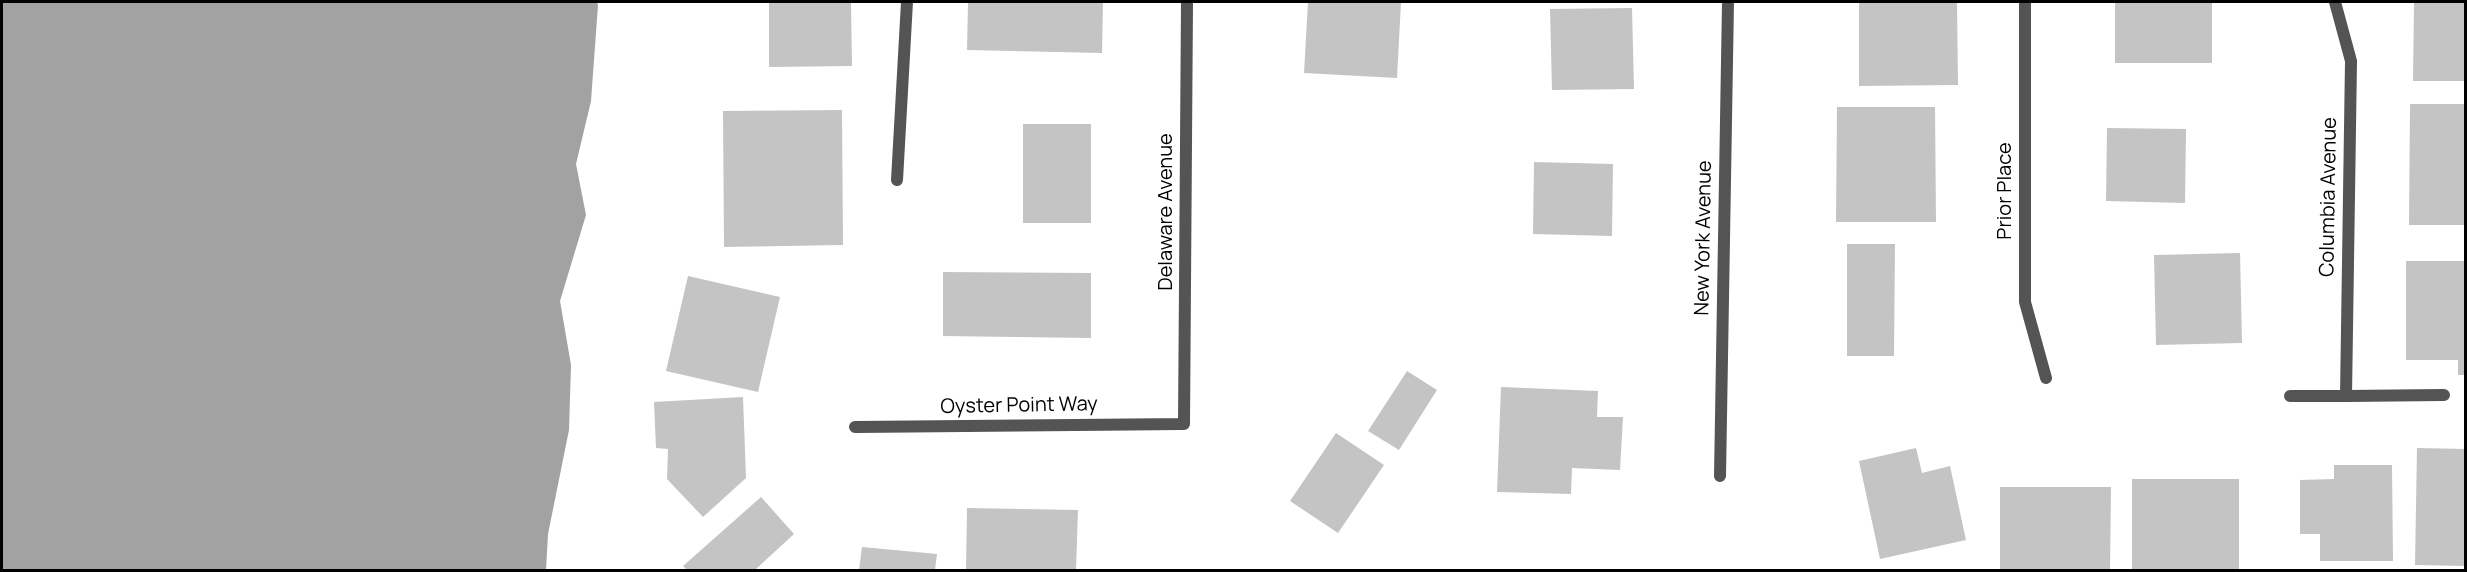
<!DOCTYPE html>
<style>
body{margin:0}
#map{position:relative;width:2467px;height:572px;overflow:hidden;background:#fff;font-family:Manrope,sans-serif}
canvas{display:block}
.frame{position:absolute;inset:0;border:3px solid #000;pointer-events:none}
</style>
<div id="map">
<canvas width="2467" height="572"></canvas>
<div class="frame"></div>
</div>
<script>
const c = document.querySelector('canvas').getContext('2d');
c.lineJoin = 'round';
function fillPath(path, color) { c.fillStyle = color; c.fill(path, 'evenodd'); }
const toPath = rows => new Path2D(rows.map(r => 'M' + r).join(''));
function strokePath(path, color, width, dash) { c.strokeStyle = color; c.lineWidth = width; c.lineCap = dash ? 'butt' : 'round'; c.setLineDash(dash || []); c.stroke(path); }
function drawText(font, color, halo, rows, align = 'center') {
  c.font = font + ' Manrope,sans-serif'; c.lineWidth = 4.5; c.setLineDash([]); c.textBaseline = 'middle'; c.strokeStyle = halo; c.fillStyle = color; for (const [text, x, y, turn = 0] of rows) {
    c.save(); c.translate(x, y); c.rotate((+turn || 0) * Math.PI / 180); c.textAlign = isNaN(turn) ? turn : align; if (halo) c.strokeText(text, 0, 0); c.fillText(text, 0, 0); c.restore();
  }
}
fillPath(toPath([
 [2,2,597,2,598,5,591,101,576,164,586,215,560,301,571,365,569,430,548,534,546,570,2,570]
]), '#a2a2a2');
fillPath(toPath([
 [769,2,851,2,852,66,769,67],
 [968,2,1103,2,1102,53,967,50],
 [1308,2,1401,2,1397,78,1304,73],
 [1859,2,1957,2,1958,85,1859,86],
 [2115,2,2212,2,2212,63,2115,63],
 [2414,2,2466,2,2466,81,2413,81],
 [1632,8,1634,89,1552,90,1550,9],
 [2410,104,2466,104,2466,225,2409,225],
 [1837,107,1935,107,1936,222,1836,222],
 [842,110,843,245,724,247,723,111],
 [1023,124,1091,124,1091,223,1023,223],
 [2107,128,2186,129,2185,203,2106,201],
 [1534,162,1613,164,1612,236,1533,234],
 [1847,244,1895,244,1894,356,1847,356],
 [2240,253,2242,343,2156,345,2154,255],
 [2406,261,2466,261,2466,375,2458,375,2458,360,2406,360],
 [943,272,1091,273,1091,338,943,336],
 [688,276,780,297,758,392,666,371],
 [1407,371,1437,390,1399,450,1368,431],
 [1501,387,1598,391,1597,417,1623,417,1620,470,1572,468,1571,494,1497,492],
 [743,397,746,478,703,517,667,479,668,449,656,448,654,402],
 [1336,433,1384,465,1338,533,1290,501],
 [1916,448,1922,473,1950,466,1966,540,1880,559,1859,461],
 [2417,448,2466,449,2466,566,2415,565],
 [2334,465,2392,465,2393,561,2320,561,2320,534,2300,534,2300,480,2334,479],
 [2132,479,2239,479,2239,570,2132,570],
 [2000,487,2111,487,2110,570,2000,570],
 [761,497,794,534,756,569,757,570,687,570,683,566],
 [967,508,1078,510,1076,570,966,570],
 [862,547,937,554,935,570,859,570]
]), '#c4c4c4');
strokePath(toPath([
 [897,180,907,2]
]), '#545454', 12);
strokePath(toPath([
 [2025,2,2025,302,2046,378],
 [2290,396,2346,396,2351,61,2335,2],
 [2346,396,2444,395],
 [855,427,1184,424,1187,2],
 [1720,476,1728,2]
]), '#545454', 12);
drawText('20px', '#000', '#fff', [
 ["Prior Place",2005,191,-90],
 ["Columbia Avenue",2329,197,-89],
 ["Delaware Avenue",1166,212,-90],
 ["New York Avenue",1704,238,-89],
 ["Oyster Point Way",1019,406,-1]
]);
</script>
